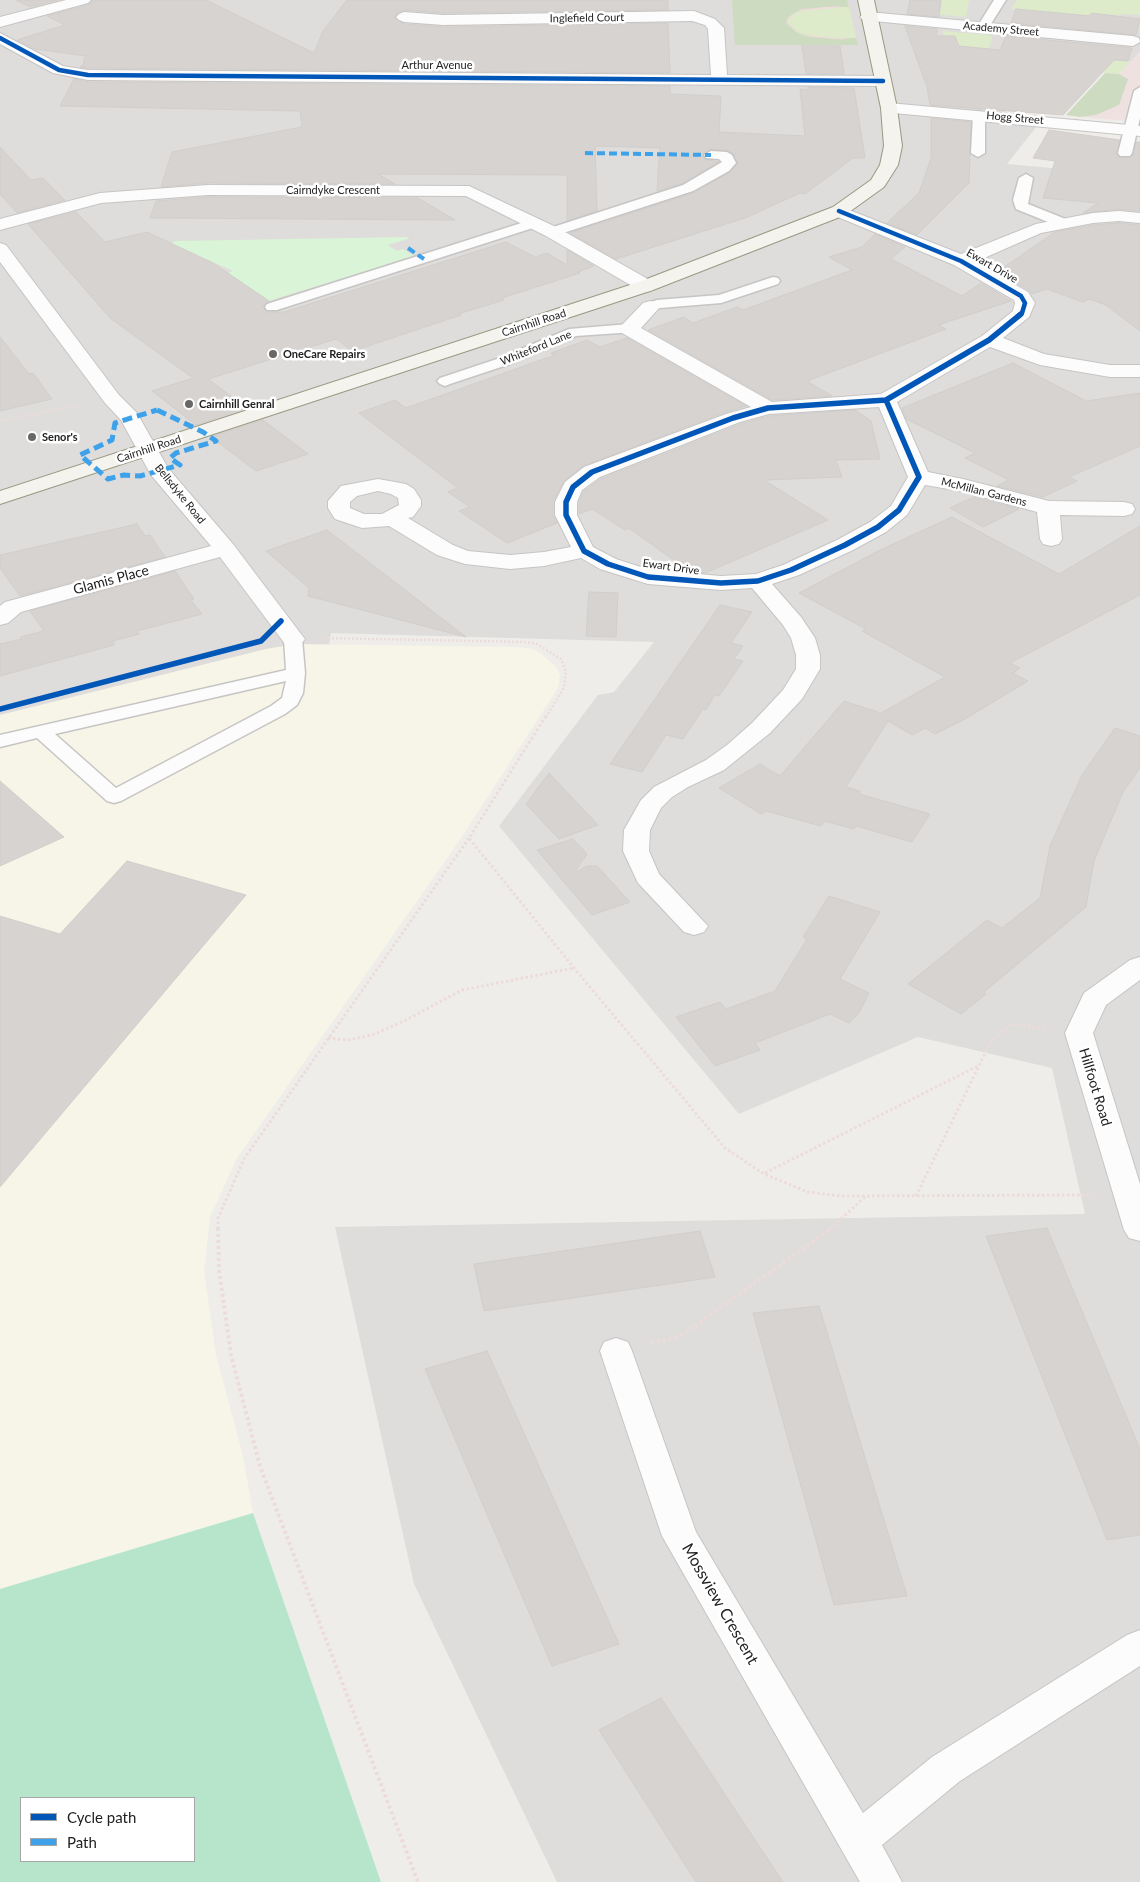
<!DOCTYPE html>
<style>
body{margin:0}
#map{position:relative;width:1140px;height:1882px;overflow:hidden;background:#efedea;font-family:Lato,sans-serif}
canvas{display:block}
.legend{position:absolute;left:20px;top:1797px;width:175px;height:65px;box-sizing:border-box;background:#fff;border:1px solid #a6a6a6;margin:0;padding:6px 9px;list-style:none;font-size:15px;color:#212121}
.legend li{display:flex;align-items:center;gap:10px;height:25px}
.legend b{width:25px;border:1px solid #a6a6a6}
</style>
<div id="map">
<canvas width="1140" height="1882"></canvas>
<ul class="legend">
<li><b style="height:6px;background:#0057b8"></b>Cycle path</li>
<li><b style="height:6px;background:#3ea2ea"></b>Path</li>
</ul>
</div>
<script>
const c = document.querySelector('canvas').getContext('2d');
c.lineJoin = 'round';
function fillPath(path, color) { c.fillStyle = color; c.fill(path, 'evenodd'); }
const toPath = rows => new Path2D(rows.map(r => 'M' + r).join(''));
function strokePath(path, color, width, dash) { c.strokeStyle = color; c.lineWidth = width; c.lineCap = dash ? 'butt' : 'round'; c.setLineDash(dash || []); c.stroke(path); }
function drawText(font, color, halo, rows, align = 'center') {
  c.font = font + ' Lato,sans-serif'; c.lineWidth = 5; c.setLineDash([]); c.textBaseline = 'middle'; c.strokeStyle = halo; c.fillStyle = color; for (const [text, x, y, turn = 0] of rows) {
    c.save(); c.translate(x, y); c.rotate((+turn || 0) * Math.PI / 180); c.textAlign = isNaN(turn) ? turn : align; if (halo) c.strokeText(text, 0, 0); c.fillText(text, 0, 0); c.restore();
  }
}
fillPath(toPath([
 [0,0,1140,0,1140,52,1119,74,1029,65,1012,85,1004,117,1041,121,1007,164,1140,176,1140,1882,557,1882,414,1584,335,1227,1085,1214,1052,1068,918,1037,739,1114,499,826,598,695,614,692,654,642,331,633,329,645,0,715]
]), '#dedddb');
fillPath(toPath([
 [1140,52,1140,122,1080,117,1119,74]
]), '#f0e1e1');
fillPath(toPath([
 [295,644,517,647,533,649,543,655,557,668,560,676,558,688,459,841,237,1158,210,1217,204,1271,216,1355,243,1456,253,1513,381,1882,0,1882,0,715,266,649],
 [21,1798,194,1798,194,1861,21,1861]
]), '#f7f5e7');
fillPath(toPath([
 [941,0,969,0,966,17,909,12,908,7,940,8],
 [1017,0,1140,0,1140,15,1122,14,1115,17,1115,15,1092,13,1089,13,1089,16,1011,9],
 [825,7,849,7,856,38,835,39,808,36,797,32,787,23,788,18,793,14,801,10],
 [942,31,991,35,992,40,985,55,1088,58,1131,61,1119,74,1029,65,1012,85,944,36]
]), '#deebca');
fillPath(toPath([
 [732,0,847,0,849,7,825,7,801,10,793,14,788,18,787,23,797,32,808,36,835,39,856,38,858,45,735,45],
 [1105,73,1119,74,1128,79,1119,105,1096,115,1080,117,1066,115]
]), '#cddcc0');
fillPath(toPath([
 [409,237,408,239,388,245,397,251,403,249,414,256,262,303,220,276,233,271,172,244,174,241]
]), '#daf4d7');
fillPath(toPath([
 [253,1513,381,1882,0,1882,0,1589],
 [21,1798,194,1798,194,1861,21,1861]
]), '#b6e5cc');
const building = toPath([
 [16,0,58,0,30,7,16,0],
 [93,0,206,0,314,53,323,31,347,0,668,0,668,10,443,13,404,10,398,13,394,17,404,24,443,27,668,23,670,73,88,68,80,67,85,63,83,62,86,56,35,49,17,40,65,25,47,16,88,5,93,0],
 [910,0,941,0,939,17,907,14,910,0],
 [1016,9,1091,16,1092,13,1140,19,1136,35,1011,23,1016,9],
 [905,26,937,29,936,36,955,36,959,46,1000,50,1006,36,1132,48,1128,61,1114,60,1063,115,930,105,927,87,905,26],
 [802,46,840,46,844,74,806,74,802,46],
 [74,79,88,82,670,86,670,94,721,96,719,132,805,136,800,89,808,90,808,87,854,88,865,158,853,158,805,194,800,193,745,218,616,259,570,233,694,193,730,172,738,163,734,154,727,150,710,149,702,155,704,159,719,162,682,183,657,191,660,148,595,146,597,211,567,221,567,175,378,174,395,184,208,183,161,187,172,152,302,127,300,111,60,106,74,79],
 [931,118,971,122,969,183,917,235,887,223,919,193,931,158,931,118],
 [1049,130,1120,140,1116,153,1120,158,1132,157,1136,142,1140,142,1140,211,1119,209,1083,213,1098,203,1043,198,1055,161,1033,158,1049,130],
 [0,147,31,180,43,178,65,200,17,213,0,194,0,147],
 [208,197,418,198,455,220,150,218,156,201,208,197],
 [76,212,105,242,147,232,213,263,269,301,263,306,267,312,284,312,506,242,535,257,547,253,567,265,567,250,594,266,578,272,580,273,502,298,504,300,458,314,461,315,353,351,336,339,208,379,247,408,196,425,152,391,193,378,110,318,28,224,76,212],
 [1119,223,1140,225,1140,331,1106,305,1089,299,1083,302,1047,289,1032,294,1029,290,997,272,1055,232,1093,225,1119,223],
 [875,234,905,247,891,259,962,296,981,283,1011,301,938,325,946,329,807,381,832,396,772,400,648,330,684,317,693,323,737,307,743,310,852,270,829,257,862,247,875,234],
 [0,337,29,374,33,373,52,399,0,411,0,337],
 [627,338,746,406,725,412,583,466,564,481,553,501,553,515,557,523,507,543,459,511,470,507,448,492,458,488,359,413,395,400,406,408,555,355,551,353,587,340,600,347,627,338],
 [1013,363,1086,401,1140,393,1140,446,1069,477,1077,481,1043,497,997,486,1009,480,965,458,975,453,906,419,902,408,1013,363],
 [855,410,871,421,880,459,836,460,842,477,764,480,828,520,705,573,689,571,629,528,625,530,592,509,579,514,579,502,584,491,601,479,741,424,769,416,855,410],
 [263,420,308,454,256,471,211,437,263,420],
 [974,497,1019,509,983,527,950,508,974,497],
 [952,517,1059,574,1140,526,1140,595,1010,663,1020,668,1013,673,1028,681,965,719,935,734,925,728,912,735,888,721,846,787,860,791,859,794,930,814,912,842,856,826,854,829,824,821,821,826,766,811,761,814,719,788,760,764,780,776,844,701,881,713,945,677,862,631,866,629,799,593,878,551,952,517],
 [137,524,145,536,150,535,165,557,20,596,0,568,0,555,137,524],
 [327,530,466,637,308,596,309,588,266,551,327,530],
 [175,571,194,599,191,600,202,614,137,631,139,634,113,641,114,645,0,676,0,644,22,639,20,637,44,631,30,611,175,571],
 [589,592,618,593,616,637,586,636,589,592],
 [720,605,752,612,731,643,743,646,734,659,743,661,719,696,715,695,706,710,703,709,683,739,666,735,642,772,610,764,720,605],
 [1115,728,1140,736,1140,768,1123,792,1094,861,1086,907,984,992,986,994,961,1014,908,984,987,920,1002,928,1040,898,1050,846,1082,775,1115,728],
 [549,773,598,825,559,839,526,804,549,773],
 [0,781,64,837,0,866,0,781],
 [573,839,587,854,574,873,587,866,597,866,630,902,592,915,537,850,573,839],
 [127,861,246,895,0,1187,0,916,60,934,127,861],
 [829,896,880,912,840,979,869,993,859,1013,849,1023,830,1014,755,1043,760,1050,715,1066,676,1017,720,1002,726,1009,775,991,807,939,803,937,829,896],
 [1047,1228,1140,1449,1140,1535,1107,1540,986,1236,1047,1228],
 [700,1231,715,1277,484,1311,474,1264,700,1231],
 [819,1306,907,1596,834,1605,753,1313,819,1306],
 [487,1351,619,1644,552,1666,425,1369,487,1351],
 [661,1698,783,1882,696,1882,599,1730,661,1698]
]);
fillPath(building, '#d6d3d1');
strokePath(building, '#d2cecb', 1);
const service = toPath([
 [994,0,1006,0,987,30,979,30,977,27,994,0],
 [1140,87,1140,118,1132,153,1130,156,1120,156,1118,153,1134,91,1140,87],
 [979,111,985,115,985,153,978,157,971,153,973,115,979,111],
 [711,151,727,152,732,155,736,163,729,171,693,191,557,235,547,235,545,232,547,229,683,185,722,162,719,159,706,158,704,155,711,151],
 [1026,174,1033,178,1028,204,1068,220,1070,223,1068,226,1058,226,1016,209,1013,200,1019,178,1026,174],
 [534,219,539,220,541,223,539,226,277,310,267,310,265,307,267,304,534,219],
 [773,277,778,278,780,281,778,284,721,303,660,308,650,311,645,310,643,307,645,304,657,300,719,295,773,277],
 [629,324,634,326,637,329,634,332,576,336,507,365,450,384,445,386,440,384,437,381,440,378,497,359,569,329,629,324],
 [293,634,299,635,302,639,305,673,303,693,297,705,285,714,121,801,114,803,107,801,37,738,0,747,0,735,286,670,284,639,287,635,293,634],
 [286,681,282,698,271,706,116,788,55,734,286,681]
]);
const minor = toPath([
 [66,0,91,0,88,3,0,27,0,17,66,0],
 [694,11,715,19,724,28,727,75,883,76,889,78,891,81,889,84,883,86,88,80,53,73,0,44,0,33,63,66,88,70,711,75,708,29,705,25,692,21,443,25,404,22,399,20,396,17,399,14,404,12,443,15,694,11],
 [868,12,1133,36,1139,38,1140,42,1133,46,863,20,860,17,863,14,868,12],
 [889,103,1140,126,1140,136,883,112,881,108,883,104,889,103],
 [208,185,469,186,558,228,653,282,655,286,653,290,646,292,639,290,546,236,466,196,208,195,101,203,0,230,0,219,100,193,208,185],
 [839,206,961,254,1036,224,1093,213,1119,211,1140,213,1140,223,1119,221,1093,223,1041,233,975,262,1028,292,1035,303,1029,317,1003,338,1044,354,1110,365,1140,365,1140,377,1110,377,1040,365,990,347,897,402,928,472,963,479,1049,501,1124,502,1132,504,1135,509,1132,514,1124,516,1060,515,1062,539,1059,544,1051,546,1043,544,1040,539,1037,512,961,491,925,485,907,515,886,532,853,550,799,575,772,584,801,617,815,638,820,655,820,669,802,699,770,733,724,770,688,787,672,797,661,808,650,830,649,851,659,874,708,926,704,932,694,935,684,932,638,883,623,851,624,830,641,800,654,787,706,760,727,745,752,723,783,690,796,669,796,655,791,638,783,625,752,588,721,590,648,584,600,569,581,558,544,566,510,569,465,564,437,555,389,526,362,528,335,519,328,508,328,501,341,486,378,479,406,484,414,489,421,500,421,506,413,517,408,518,453,545,468,551,510,555,544,552,571,547,555,515,555,502,565,482,584,467,726,414,751,407,622,333,619,329,622,325,643,303,650,301,657,303,660,307,641,328,772,402,881,394,982,336,1013,311,1015,303,1014,300,954,265,833,215,830,211,833,207,839,206],
 [879,407,908,477,891,506,870,522,837,540,783,565,756,574,721,576,650,570,616,559,593,547,577,515,577,502,582,490,600,477,740,422,769,414,879,407],
 [378,491,391,494,398,498,399,505,382,514,364,514,350,508,350,502,357,496,378,491],
 [0,243,6,245,119,395,137,413,168,468,233,544,301,634,305,639,301,644,293,646,285,644,220,557,21,612,8,623,0,625,0,606,5,602,211,546,151,475,121,420,105,403,0,262,0,243],
 [1140,957,1140,980,1106,1005,1093,1033,1140,1184,1140,1241,1129,1238,1124,1230,1065,1033,1084,993,1130,960,1140,957],
 [616,1338,628,1342,632,1351,696,1532,863,1813,932,1757,1127,1635,1140,1630,1140,1666,960,1781,882,1845,902,1882,860,1882,662,1536,600,1351,604,1342,616,1338]
]);
const secondary = toPath([
 [858,0,874,0,897,108,902,146,898,165,884,187,845,215,653,290,0,504,0,491,639,282,833,207,871,180,880,165,884,146,881,108,858,0]
]);
strokePath(service, '#c6c5c4', 3);
strokePath(minor, '#c6c5c4', 2);
strokePath(secondary, '#999982', 2);
strokePath(toPath([
 [839,7,801,10,788,18,787,23,797,32,808,36,845,39]
]), '#ecdbdb', 2, [1, 1]);
strokePath(toPath([
 [0,421,80,405],
 [324,638,526,642,537,644,561,659,566,672,564,688,546,717]
]), '#ecdbdb', 2.5, [2, 2]);
strokePath(toPath([
 [546,716,469,838,574,968,725,1148,764,1174,808,1192,841,1196,1091,1195],
 [328,1038,349,1040,375,1034,408,1019,462,990,574,968],
 [765,1173,978,1066],
 [916,1196,990,1043,1011,1024,1047,1029],
 [218,1229,218,1218,244,1159,469,838],
 [830,1229,866,1196]
]), '#ecdbdb', 3, [2.5, 2.5]);
strokePath(toPath([
 [218,1228,219,1270,231,1355,260,1466,418,1882],
 [651,1343,679,1337,832,1228]
]), '#ecdbdb', 4, [3, 3]);
fillPath(service, '#fdfcfc');
fillPath(minor, '#fdfcfc');
fillPath(secondary, '#f4f3ed');
strokePath(toPath([
 [585,153,711,155],
 [408,248,424,259]
]), '#3ea2ea', 4, [8, 4]);
strokePath(toPath([
 [157,410,203,432,216,441,176,453,170,458,180,465,140,476,124,475,108,479,80,455,112,440,115,423,157,410]
]), '#3ea2ea', 5, [10, 5]);
strokePath(toPath([
 [0,38,59,70,88,75,883,81],
 [839,211,961,261,1021,296,1025,303,1022,313,1019,315]
]), '#0057b8', 4.5);
strokePath(toPath([
 [886,400,919,477,899,510,878,527,845,545,791,570,758,581,721,583,648,577,608,564,584,551,566,515,566,502,573,487,592,472,733,418,768,408,886,400],
 [886,400,989,340,1021,314],
 [0,709,261,641,281,621]
]), '#0057b8', 5.5);
for (const [x, y, r, color] of [
 [273,354,5,"#696867"],
 [189,404,5,"#696867"],
 [32,437,5,"#696867"]
]) { const dot = new Path2D(); dot.arc(x, y, r, 0, 2 * Math.PI); c.fillStyle = color; c.fill(dot); strokePath(dot, '#fff', 2); }
drawText('11px', '#212121', '#fff', [
 ["Inglefield Court",587,18,-1],
 ["Academy Street",1001,29,5],
 ["Arthur Avenue",437,65],
 ["Hogg Street",1015,118,5],
 ["Cairndyke Crescent",333,190],
 ["Ewart Drive",992,266,30],
 ["Cairnhill Road",534,323,-18],
 ["Whiteford Lane",536,348,-22],
 ["Cairnhill Road",149,449,-18],
 ["McMillan Gardens",984,492,14],
 ["Bellsdyke Road",180,494,51],
 ["Ewart Drive",671,567,8]
]);
drawText('bold 11px', '#212121', '#fff', [
 ["OneCare Repairs",283,354],
 ["Cairnhill Genral",199,404],
 ["Senor's",42,437]
], 'left');
drawText('14px', '#212121', '#fff', [
 ["Glamis Place",111,580,-15],
 ["Hillfoot Road",1095,1087,73]
]);
drawText('16px', '#212121', '#fff', [
 ["Mossview Crescent",720,1604,60]
]);
</script>
